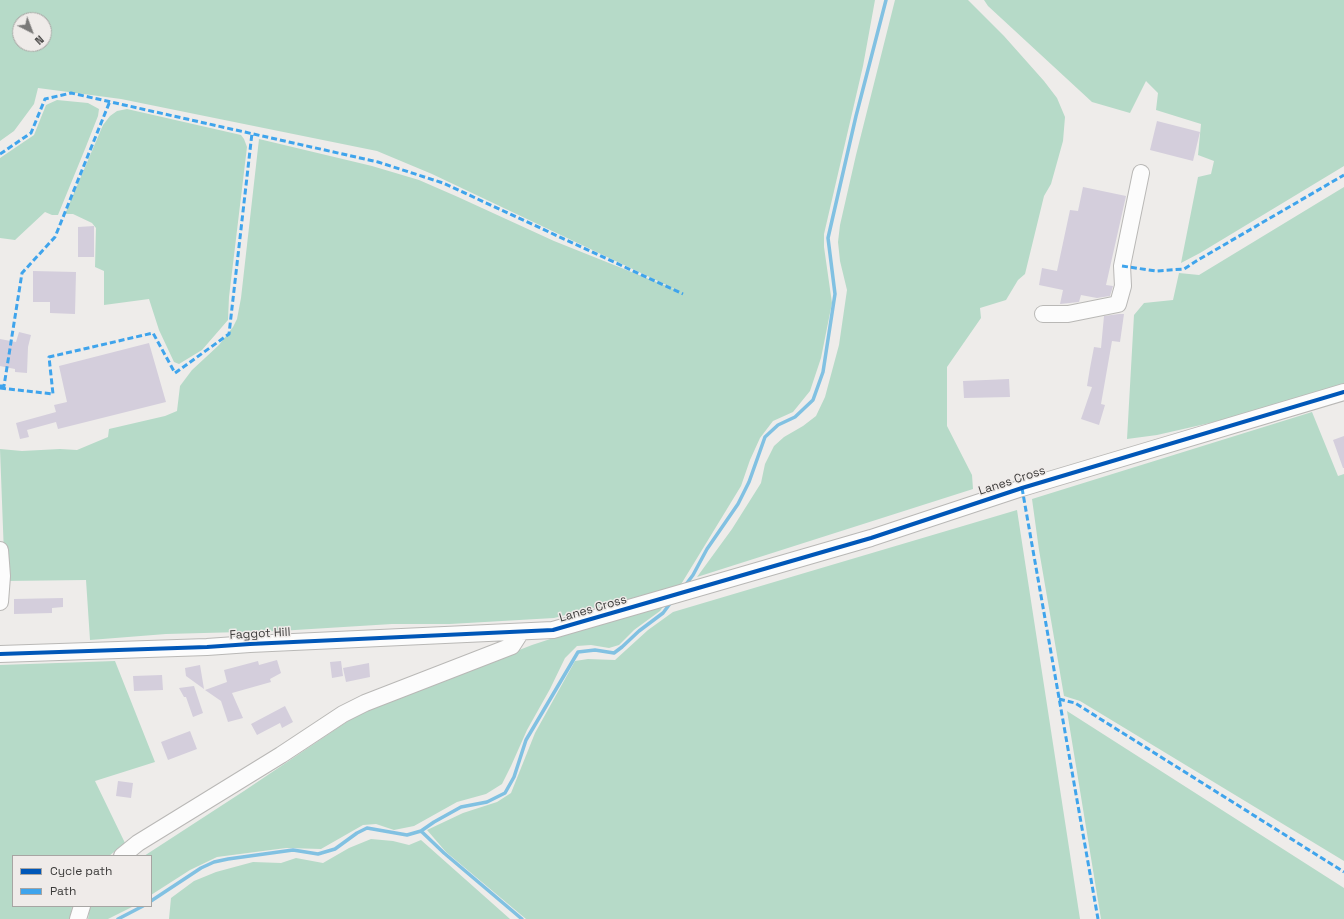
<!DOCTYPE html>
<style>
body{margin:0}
#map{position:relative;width:1344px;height:919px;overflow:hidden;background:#eeecea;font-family:"Space Grotesk",sans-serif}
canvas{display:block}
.legend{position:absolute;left:12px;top:855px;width:140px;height:52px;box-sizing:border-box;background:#efebe9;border:1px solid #a7a5a3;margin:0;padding:5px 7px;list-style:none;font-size:12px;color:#3c3b3a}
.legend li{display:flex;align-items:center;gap:8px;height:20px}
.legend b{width:20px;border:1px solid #a7a5a3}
.north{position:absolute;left:12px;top:12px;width:40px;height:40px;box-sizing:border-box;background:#efebe9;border:1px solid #a7a5a3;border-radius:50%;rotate:138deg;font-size:11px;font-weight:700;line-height:16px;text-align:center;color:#3c3b3a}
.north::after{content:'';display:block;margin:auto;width:14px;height:18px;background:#7a7978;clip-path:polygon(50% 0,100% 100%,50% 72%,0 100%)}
</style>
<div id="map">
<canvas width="1344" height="919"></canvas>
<ul class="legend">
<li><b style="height:5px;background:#0057b8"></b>Cycle path</li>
<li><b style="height:5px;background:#3fa4ec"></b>Path</li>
</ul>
<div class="north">N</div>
</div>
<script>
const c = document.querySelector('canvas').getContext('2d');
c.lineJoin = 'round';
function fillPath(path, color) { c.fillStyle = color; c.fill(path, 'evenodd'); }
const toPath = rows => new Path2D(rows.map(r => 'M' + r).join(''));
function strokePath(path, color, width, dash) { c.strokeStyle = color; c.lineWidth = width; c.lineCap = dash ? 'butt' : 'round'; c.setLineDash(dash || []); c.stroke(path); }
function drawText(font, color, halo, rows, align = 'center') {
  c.font = font + ' "Space Grotesk",sans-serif'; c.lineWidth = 3; c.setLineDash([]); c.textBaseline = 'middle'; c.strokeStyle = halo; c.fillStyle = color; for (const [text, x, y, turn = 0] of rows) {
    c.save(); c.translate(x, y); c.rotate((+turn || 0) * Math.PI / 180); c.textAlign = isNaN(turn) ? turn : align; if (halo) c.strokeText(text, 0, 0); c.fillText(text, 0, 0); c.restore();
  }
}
fillPath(toPath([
 [0,0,875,0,863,66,824,234,824,247,832,303,821,358,810,391,793,412,773,421,760,438,750,460,741,486,680,586,554,618,450,624,392,624,279,631,166,634,90,640,86,580,5,581,0,449,22,451,60,449,77,450,108,437,109,429,165,416,177,411,180,386,192,370,219,345,233,327,237,319,241,298,259,139,372,166,419,180,458,197,554,241,679,291,432,174,377,151,121,99,38,88,34,104,14,131,0,141],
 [20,20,44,20,44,44,20,44],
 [895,0,968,0,1004,36,1044,81,1057,98,1065,117,1063,141,1051,184,1044,196,1025,274,1018,280,1006,300,980,308,981,318,947,367,947,426,972,475,973,489,697,577,732,529,761,483,765,464,774,446,784,437,803,426,816,416,825,397,839,345,847,290,840,261,838,242,840,225,856,155],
 [984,0,1344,0,1344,166,1200,253,1181,263,1198,177,1211,174,1214,161,1198,155,1201,124,1156,110,1158,93,1146,81,1130,113,1092,102,988,6],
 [57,100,88,103,99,109,98,116,85,149,58,215,52,215,45,212,15,240,0,238,0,158,34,135,46,105],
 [127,109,241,135,244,139,247,147,229,297,228,320,202,350,179,364,174,362,159,330,149,299,104,305,104,271,95,267,96,228,92,223,73,214,65,214,103,125,110,116,117,111],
 [1344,187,1344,385,1214,422,1157,435,1127,439,1134,315,1144,303,1173,300,1179,273,1199,275],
 [1312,412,1338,476,1344,474,1344,861,1080,701,1064,696,1039,550,1032,499],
 [1017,510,1080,919,526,919,446,852,427,830,463,813,497,802,511,793,535,733,575,661,588,659,615,660,648,630,673,612],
 [666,603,660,611,634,630,619,645,609,648,591,645,577,646,565,658,550,689,527,730,511,766,502,784,486,794,457,802,414,826,394,830,376,824,363,825,321,849,286,848,217,857,190,870,151,895,151,856,144,856,244,791,354,717,402,696,532,645,602,622],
 [115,661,155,762,95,781,125,843,109,856,13,856,13,906,72,906,71,919,0,919,0,665],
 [1067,711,1344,888,1344,919,1101,919],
 [371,839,393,841,409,845,421,840,510,919,169,919,171,898,194,881,216,872,253,862,281,863,296,858,323,863,349,848],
 [90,906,134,906,108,919,88,919]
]), '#b6dac8');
strokePath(toPath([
 [684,587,693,575,707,549,738,504,749,482,765,437,778,425,795,417,813,400,823,372,835,294,828,238,856,116,886,0],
 [421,831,444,853,522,919],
 [151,901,201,868,214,862,228,859,293,850,318,854,335,849,357,833,367,828,407,835,421,831,434,822,461,807,487,802,505,793,514,777,526,740,578,652,595,650,614,653,622,647,639,631,663,613,672,601],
 [118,919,143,906]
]), '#81c1e2', 3.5);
fillPath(toPath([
 [1157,121,1200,132,1193,161,1150,150],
 [1083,187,1126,196,1106,285,1113,286,1110,296,1097,298,1081,295,1079,302,1060,304,1063,290,1039,285,1042,268,1057,271,1070,210,1078,211],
 [94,226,94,257,78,257,78,227],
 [33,271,76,272,75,314,50,313,50,302,33,302],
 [1119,314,1124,314,1120,342,1112,341,1101,404,1105,405,1099,425,1081,419,1092,387,1087,386,1090,368,1094,347,1101,348,1104,316],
 [19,332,31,335,28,347,27,373,15,372,15,369,0,366,0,339,16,342],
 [149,343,166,402,58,429,56,422,27,430,29,437,20,439,16,423,56,412,54,405,67,402,59,366],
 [1009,379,1010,397,964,398,963,381],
 [1344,436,1344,468,1343,468,1333,440],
 [63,598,63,607,52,608,52,613,14,614,14,599],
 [277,660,281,673,270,679,271,682,232,693,243,718,228,722,221,701,205,690,227,682,224,670,258,661,259,665],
 [341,661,343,676,332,678,330,662],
 [369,663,370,677,346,682,343,668],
 [200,665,204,689,186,676,185,668],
 [162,675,163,690,134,691,133,676],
 [194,686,203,713,193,717,186,697,184,697,179,688],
 [285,706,293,722,282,728,280,723,257,735,251,724],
 [190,731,197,749,168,760,161,742],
 [118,781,133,783,131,798,116,796]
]), '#d4cedc');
const minor = toPath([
 [1043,314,1068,314,1118,304,1123,286,1122,266,1141,173],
 [0,550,2,576,0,602],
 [0,654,207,647,250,644,553,630,871,538,1022,488,1344,392],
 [122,856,138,843,281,755,343,714,365,703,512,646,521,632],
 [78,919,82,906]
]);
strokePath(minor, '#b9b8b6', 18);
strokePath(minor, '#fcfcfc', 16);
strokePath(toPath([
 [0,154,31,133,45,99,71,93,378,162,443,183,683,294],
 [1122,266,1156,271,1184,269,1198,260,1344,175],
 [0,386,4,386,22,273,55,237,110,101],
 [0,388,53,394,49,357,153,333,175,373,229,334,252,133],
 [1022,488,1098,919],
 [1059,699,1075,703,1344,872]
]), '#3fa4ec', 3, [6, 3]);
strokePath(toPath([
 [0,654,207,647,250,644,553,630,871,538,1022,488,1344,392]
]), '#0057b8', 4);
drawText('12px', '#3c3b3a', '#efebe9', [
 ["Lanes Cross",1012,481,-18],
 ["Lanes Cross",593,609,-16],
 ["Faggot Hill",260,634,-3]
]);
</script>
